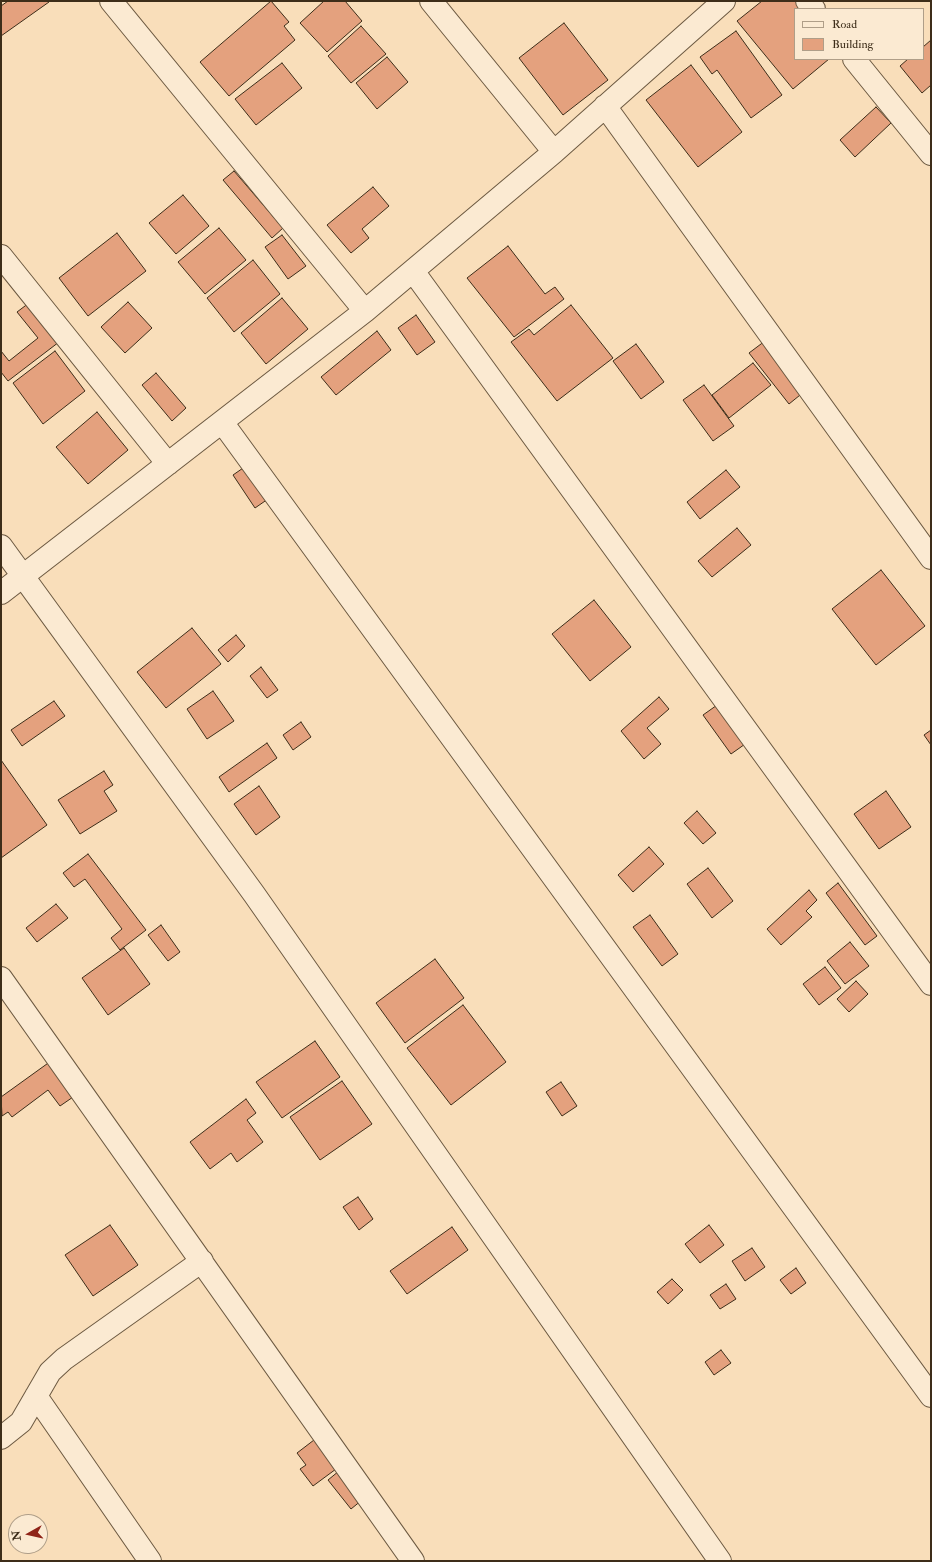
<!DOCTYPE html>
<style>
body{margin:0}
#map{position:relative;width:932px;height:1562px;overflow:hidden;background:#f9deba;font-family:"IM FELL Double Pica",serif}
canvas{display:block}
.frame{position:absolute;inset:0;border:2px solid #3d2d19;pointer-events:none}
.legend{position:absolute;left:794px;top:8px;width:130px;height:52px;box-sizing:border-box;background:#fbead2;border:1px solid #af9e88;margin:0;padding:5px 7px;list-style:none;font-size:12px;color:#3d2d19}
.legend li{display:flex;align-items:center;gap:8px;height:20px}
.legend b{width:20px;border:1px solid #af9e88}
.north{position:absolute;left:8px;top:1514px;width:40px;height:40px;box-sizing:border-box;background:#fbead2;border:1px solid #af9e88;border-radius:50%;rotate:262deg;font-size:11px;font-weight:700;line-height:16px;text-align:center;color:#3d2d19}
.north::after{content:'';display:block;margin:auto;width:14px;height:18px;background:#8f2418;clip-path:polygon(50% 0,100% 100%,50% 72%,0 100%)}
</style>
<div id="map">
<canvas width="932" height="1562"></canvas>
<div class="frame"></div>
<ul class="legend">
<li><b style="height:5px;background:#fbead2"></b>Road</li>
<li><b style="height:11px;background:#e4a17e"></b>Building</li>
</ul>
<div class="north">N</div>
</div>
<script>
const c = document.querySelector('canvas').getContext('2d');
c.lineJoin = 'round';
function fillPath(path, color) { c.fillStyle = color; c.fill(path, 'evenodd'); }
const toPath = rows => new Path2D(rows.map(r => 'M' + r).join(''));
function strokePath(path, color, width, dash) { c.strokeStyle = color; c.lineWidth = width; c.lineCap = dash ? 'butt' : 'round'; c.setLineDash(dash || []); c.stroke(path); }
const building = toPath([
 [8,1,48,1,49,2,1,36,1,6,8,1],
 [271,1,289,22,284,26,295,40,229,96,200,62,271,1],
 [324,1,345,1,362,21,327,52,300,23,324,1],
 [762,1,798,1,805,9,795,9,795,59,829,59,793,89,737,21,762,1],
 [564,23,608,80,563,115,519,58,564,23],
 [361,26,386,54,351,83,328,56,361,26],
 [736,31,782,95,751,118,717,70,712,74,700,57,736,31],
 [931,40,931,85,922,93,900,66,908,59,923,59,923,47,931,40],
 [387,57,408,82,377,109,356,83,387,57],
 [282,63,302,88,256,125,235,99,282,63],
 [691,65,742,132,698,167,646,100,691,65],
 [876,107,891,123,855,157,840,140,876,107],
 [234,171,283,228,272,238,223,180,234,171],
 [373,187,389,206,362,229,369,238,351,253,327,225,373,187],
 [183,195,209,226,176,254,149,223,183,195],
 [219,228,246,260,205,294,178,262,219,228],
 [117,233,146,271,88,316,59,278,117,233],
 [282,235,306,266,288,279,265,247,282,235],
 [508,246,545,294,555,287,564,299,514,337,467,278,508,246],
 [253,260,280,294,234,332,207,298,253,260],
 [282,298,308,329,266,364,241,333,282,298],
 [128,302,152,328,125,353,101,327,128,302],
 [29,303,59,342,8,381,1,372,1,351,9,361,38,338,17,312,29,303],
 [571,305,613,358,557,401,511,342,529,329,534,335,571,305],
 [416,315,435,342,417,355,398,328,416,315],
 [377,331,391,350,336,395,321,377,377,331],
 [765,341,805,391,789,404,749,353,765,341],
 [636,344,664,382,641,399,613,361,636,344],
 [55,351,85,391,43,424,13,383,55,351],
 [753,363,771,385,729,418,712,395,753,363],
 [156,373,186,408,172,421,142,385,156,373],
 [704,385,734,426,713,441,683,400,704,385],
 [97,412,128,450,88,484,56,447,97,412],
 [246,466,268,499,255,508,233,475,246,466],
 [726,470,740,487,700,519,687,502,726,470],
 [737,528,751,545,712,577,698,561,737,528],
 [881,570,925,626,876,665,832,609,881,570],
 [594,600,631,647,590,681,552,634,594,600],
 [192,628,221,664,166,708,137,672,192,628],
 [236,635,245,646,228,662,218,650,236,635],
 [261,667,278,690,267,698,250,676,261,667],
 [213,691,234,721,207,739,187,709,213,691],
 [659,697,669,709,647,728,661,744,644,759,621,731,659,697],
 [54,701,65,716,22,746,11,730,54,701],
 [720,703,748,742,731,754,703,715,720,703],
 [301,722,311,737,293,750,283,735,301,722],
 [931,730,931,745,924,735,931,730],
 [267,743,277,758,229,792,219,777,267,743],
 [1,760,47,825,1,858,1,760],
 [104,771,113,785,104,791,117,811,80,834,58,800,104,771],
 [259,786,280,817,256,835,234,804,259,786],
 [886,791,911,827,879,849,854,814,886,791],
 [697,811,716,833,703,844,684,823,697,811],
 [649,847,664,864,633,892,618,875,649,847],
 [88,854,146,930,120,950,111,938,122,929,85,879,74,887,63,873,88,854],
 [708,868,733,901,712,918,687,884,708,868],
 [838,883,877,936,865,945,826,893,838,883],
 [809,890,817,900,806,911,812,917,781,945,767,929,809,890],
 [56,904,68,918,37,942,26,928,56,904],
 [650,915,678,954,662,966,633,927,650,915],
 [161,925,180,952,168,961,148,935,161,925],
 [850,942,869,966,845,984,827,961,850,942],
 [124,948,150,984,108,1015,82,978,124,948],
 [435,959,464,998,405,1043,376,1003,435,959],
 [825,967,841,988,819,1005,803,984,825,967],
 [856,981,868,994,849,1012,837,999,856,981],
 [463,1005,506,1062,451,1105,407,1048,463,1005],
 [315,1041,340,1077,282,1118,256,1082,315,1041],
 [51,1061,76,1095,60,1106,48,1090,12,1117,8,1112,2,1116,1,1097,51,1061],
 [342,1081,372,1124,320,1160,290,1117,342,1081],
 [561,1082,577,1106,562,1116,546,1092,561,1082],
 [246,1099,256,1113,247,1120,263,1142,237,1162,231,1153,210,1169,190,1142,246,1099],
 [358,1197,373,1219,359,1230,343,1207,358,1197],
 [110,1225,138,1265,93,1296,65,1255,110,1225],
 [709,1225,724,1245,700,1263,685,1244,709,1225],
 [452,1227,468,1250,407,1294,390,1271,452,1227],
 [752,1248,765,1267,745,1281,732,1261,752,1248],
 [796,1268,806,1283,791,1294,780,1280,796,1268],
 [672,1279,683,1290,668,1304,657,1292,672,1279],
 [726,1284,736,1299,720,1309,710,1295,726,1284],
 [721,1350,731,1363,714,1375,705,1362,721,1350],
 [314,1440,336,1469,313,1486,300,1469,306,1465,297,1453,314,1440],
 [339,1471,362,1500,351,1509,328,1480,339,1471]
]);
fillPath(building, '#e4a17e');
strokePath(building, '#3d2d19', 1);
const minor = toPath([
 [111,1,365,311],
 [431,1,554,152],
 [807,1,814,9],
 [854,59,931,154],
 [605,106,931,558],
 [1,256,168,464],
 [413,271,931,984],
 [222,422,931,1396],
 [1,546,254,894,720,1561],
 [1,593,365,311,554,152,724,1],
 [1,978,413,1561],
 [36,1396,150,1561],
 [1,1438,21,1422,50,1372,64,1359,202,1261]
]);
strokePath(minor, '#6c5941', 24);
strokePath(minor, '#fbead2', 22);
</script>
